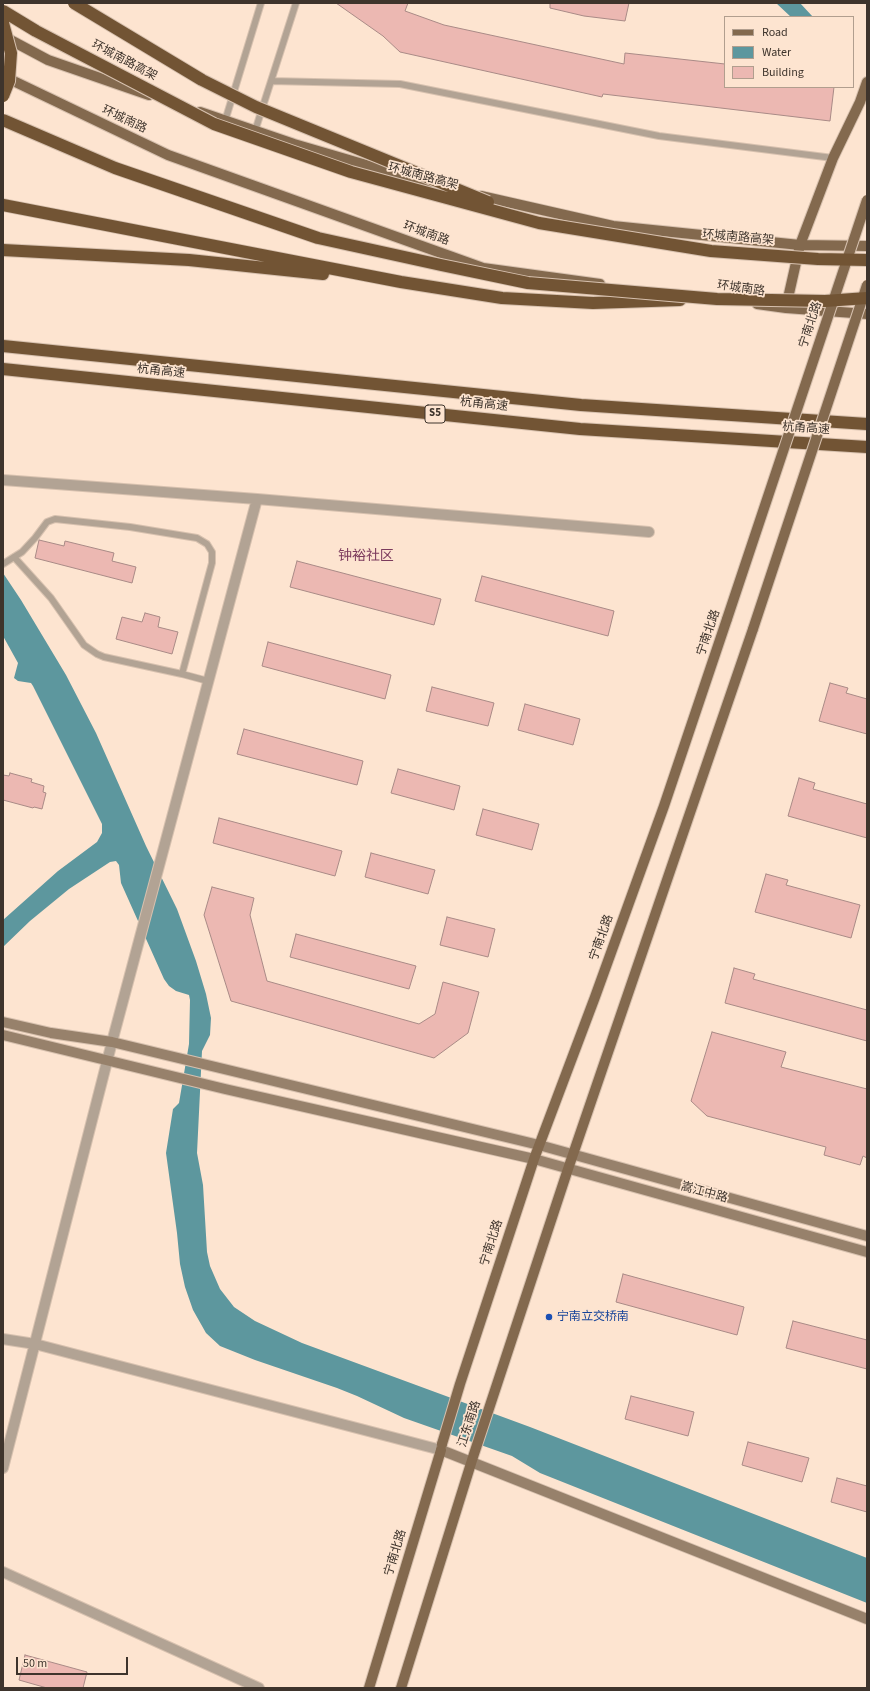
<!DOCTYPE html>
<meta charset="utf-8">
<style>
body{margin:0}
#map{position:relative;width:870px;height:1691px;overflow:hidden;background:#fde4d0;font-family:"Source Sans 3",sans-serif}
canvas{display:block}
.frame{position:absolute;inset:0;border:4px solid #3e342c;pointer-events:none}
.legend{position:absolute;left:724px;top:16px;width:130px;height:72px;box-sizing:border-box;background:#fde4d0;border:1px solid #b19e8e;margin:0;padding:5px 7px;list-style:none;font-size:12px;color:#3e342c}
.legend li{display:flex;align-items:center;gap:8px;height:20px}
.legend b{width:20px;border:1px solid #b19e8e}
.scale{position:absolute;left:16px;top:1657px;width:112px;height:18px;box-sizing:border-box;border:2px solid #3e342c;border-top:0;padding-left:5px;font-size:12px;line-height:14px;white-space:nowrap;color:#3e342c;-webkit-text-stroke:3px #fde4d0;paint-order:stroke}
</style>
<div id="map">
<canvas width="870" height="1691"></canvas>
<div class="frame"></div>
<ul class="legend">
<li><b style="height:5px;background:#83694e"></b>Road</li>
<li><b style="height:11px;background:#5d979e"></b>Water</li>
<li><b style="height:11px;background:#ecb8b2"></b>Building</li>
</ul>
<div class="scale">50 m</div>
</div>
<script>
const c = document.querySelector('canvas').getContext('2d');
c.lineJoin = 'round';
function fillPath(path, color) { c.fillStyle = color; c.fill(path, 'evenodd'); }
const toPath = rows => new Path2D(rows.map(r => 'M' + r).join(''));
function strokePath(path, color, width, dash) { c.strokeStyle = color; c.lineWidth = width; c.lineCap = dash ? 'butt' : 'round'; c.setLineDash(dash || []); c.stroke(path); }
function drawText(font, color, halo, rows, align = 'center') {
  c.font = font + ' "Source Sans 3","Noto Sans SC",sans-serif'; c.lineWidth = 3.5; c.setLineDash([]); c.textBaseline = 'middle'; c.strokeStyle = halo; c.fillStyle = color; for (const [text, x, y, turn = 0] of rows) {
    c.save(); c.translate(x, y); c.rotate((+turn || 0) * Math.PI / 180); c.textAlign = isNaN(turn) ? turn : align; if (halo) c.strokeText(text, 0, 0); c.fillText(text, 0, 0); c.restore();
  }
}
fillPath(toPath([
 [776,3,800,3,813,17,791,17],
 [3,573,21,600,66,675,96,733,146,846,177,909,196,961,206,994,211,1018,210,1035,202,1051,197,1153,203,1185,207,1252,210,1266,220,1289,234,1307,255,1321,302,1343,530,1427,867,1558,867,1603,540,1473,512,1456,404,1418,357,1396,337,1388,255,1360,220,1346,206,1333,193,1310,185,1287,180,1264,177,1233,166,1153,173,1109,179,1103,189,1044,190,1000,189,995,176,991,169,986,164,979,121,883,119,865,116,861,110,862,69,889,30,921,3,947,3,920,58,871,97,842,102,833,102,824,33,686,31,683,18,681,14,678,18,663,3,636]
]), '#5d979e');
const building = toPath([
 [336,3,408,3,405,11,444,25,624,64,625,53,725,64,725,87,834,87,830,121,603,94,602,97,400,52,383,36,336,3],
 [550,3,629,3,625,21,584,16,550,8,550,3],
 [39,540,64,546,65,541,114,553,112,561,136,567,132,583,35,558,39,540],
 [297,561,441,599,434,625,290,587,297,561],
 [482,576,614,611,608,636,475,601,482,576],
 [145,613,160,617,158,627,178,632,172,654,116,639,122,617,142,622,145,613],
 [268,642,391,675,385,699,262,666,268,642],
 [830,683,848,688,846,693,867,699,867,734,819,721,830,683],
 [432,687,494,703,488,726,426,711,432,687],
 [525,704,580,719,573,745,518,730,525,704],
 [244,729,363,761,357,785,237,754,244,729],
 [398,769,460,786,454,810,391,793,398,769],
 [10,773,32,779,31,782,44,786,43,792,46,793,42,809,34,807,33,808,3,800,3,775,9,776,10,773],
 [799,778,815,783,813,789,867,804,867,838,788,816,799,778],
 [483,809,539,824,532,850,476,835,483,809],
 [219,818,342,851,335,876,213,843,219,818],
 [371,853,435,870,428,894,365,877,371,853],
 [766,874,788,880,786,885,860,905,851,938,755,912,766,874],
 [212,887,254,898,250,915,267,981,419,1024,435,1014,443,982,479,992,468,1033,434,1058,231,1001,204,915,212,887],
 [447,917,495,929,488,957,440,945,447,917],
 [296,934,416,966,409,989,290,957,296,934],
 [734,968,755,974,753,979,867,1010,867,1041,725,1003,734,968],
 [712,1032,786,1052,781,1067,867,1089,867,1158,863,1156,860,1165,824,1155,826,1147,707,1116,691,1101,712,1032],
 [623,1274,744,1307,737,1335,616,1302,623,1274],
 [793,1321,867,1340,867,1369,786,1348,793,1321],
 [631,1396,694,1412,688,1436,625,1419,631,1396],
 [748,1442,809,1458,802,1482,742,1465,748,1442],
 [837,1478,867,1486,867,1512,831,1502,837,1478],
 [25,1655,87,1672,83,1688,47,1688,19,1680,25,1655]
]);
fillPath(building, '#ecb8b2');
strokePath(building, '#a98a86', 1);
const lane = toPath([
 [271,81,400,84,659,136,833,158],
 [225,121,261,3],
 [255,131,296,3],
 [14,557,51,598,84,645,97,654,104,657,182,674],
 [3,564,22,552,35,538,47,522,55,519,130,527,197,538,207,544,212,552,212,563,182,674,208,681]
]);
const street = toPath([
 [3,480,257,499],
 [3,1339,35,1344,441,1450],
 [3,1468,112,1042,257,499,649,532],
 [3,1572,259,1688]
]);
const secondary = toPath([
 [3,1022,51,1033,112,1042,539,1145,867,1236],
 [3,1035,225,1089,534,1159,867,1252],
 [442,1444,441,1450,867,1619]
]);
const primary = toPath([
 [3,36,48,60,149,95],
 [3,76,168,155,483,268,600,284],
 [200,112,294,144,435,185],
 [481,196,613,226,800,245,867,246],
 [757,304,786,308,867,314],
 [786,307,800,245,833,158,860,102,867,82],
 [442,1444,460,1384,534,1159,595,997,664,806,727,619],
 [369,1688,441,1450],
 [401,1688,473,1457,568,1169,753,629]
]);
const highway = toPath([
 [3,205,401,282,502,298,593,303,680,300],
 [3,250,189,260,323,274],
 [3,346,581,405,867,424],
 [3,369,580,429,867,447]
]);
strokePath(lane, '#d7c1af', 8);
strokePath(street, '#d7c1af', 12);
strokePath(secondary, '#d7c1af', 12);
strokePath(primary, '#d7c1af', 12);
strokePath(highway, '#d7c1af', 14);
strokePath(lane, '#b2a394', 6);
strokePath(street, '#b2a394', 10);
strokePath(secondary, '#97816b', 10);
strokePath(primary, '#83694e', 10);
strokePath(highway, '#725434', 12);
const primaryBridge = toPath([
 [727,619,867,200],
 [753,629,867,285]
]);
const highwayBridge = toPath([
 [74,3,202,80,256,107,488,202],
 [3,11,36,31,214,124,351,172,539,223,711,251,818,259,867,260],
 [3,23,11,53,9,81,3,96],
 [3,120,115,168,318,238,441,265,528,283,717,299,825,301,867,298]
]);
strokePath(primaryBridge, '#d7c1af', 12, []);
strokePath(highwayBridge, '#d7c1af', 14, []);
strokePath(primaryBridge, '#83694e', 10);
strokePath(highwayBridge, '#725434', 12);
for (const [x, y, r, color] of [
 [549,1317,4,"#1a4fb4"]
]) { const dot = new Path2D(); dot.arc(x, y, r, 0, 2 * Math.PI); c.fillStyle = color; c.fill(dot); strokePath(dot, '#fde4d0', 1.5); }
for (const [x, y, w] of [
 [435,414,20]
]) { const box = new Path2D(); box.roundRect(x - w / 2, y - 9, w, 18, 3); c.fillStyle = '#fde4d0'; c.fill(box); strokePath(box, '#3e342c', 1); }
drawText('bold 11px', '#3e342c', null, [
 ["S5",435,414]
]);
drawText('12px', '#3e342c', '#fde4d0', [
 ["环城南路高架",124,61,28],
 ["环城南路",124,120,25],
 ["环城南路高架",423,177,15],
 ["环城南路",426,234,20],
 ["环城南路高架",738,238,5],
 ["环城南路",741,289,8],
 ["宁南北路",811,325,-72],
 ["杭甬高速",161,372,6],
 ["杭甬高速",484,405,6],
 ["杭甬高速",806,429,4],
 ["宁南北路",709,633,-71],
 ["宁南北路",602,938,-70],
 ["嵩江中路",704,1193,15],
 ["宁南北路",492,1243,-72],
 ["江东南路",470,1424,-72],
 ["宁南北路",396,1553,-73]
]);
drawText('12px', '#164399', '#fde4d0', [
 ["宁南立交桥南",557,1317]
], 'left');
drawText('14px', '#7b3a5c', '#fde4d0', [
 ["钟裕社区",366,557]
]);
</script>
